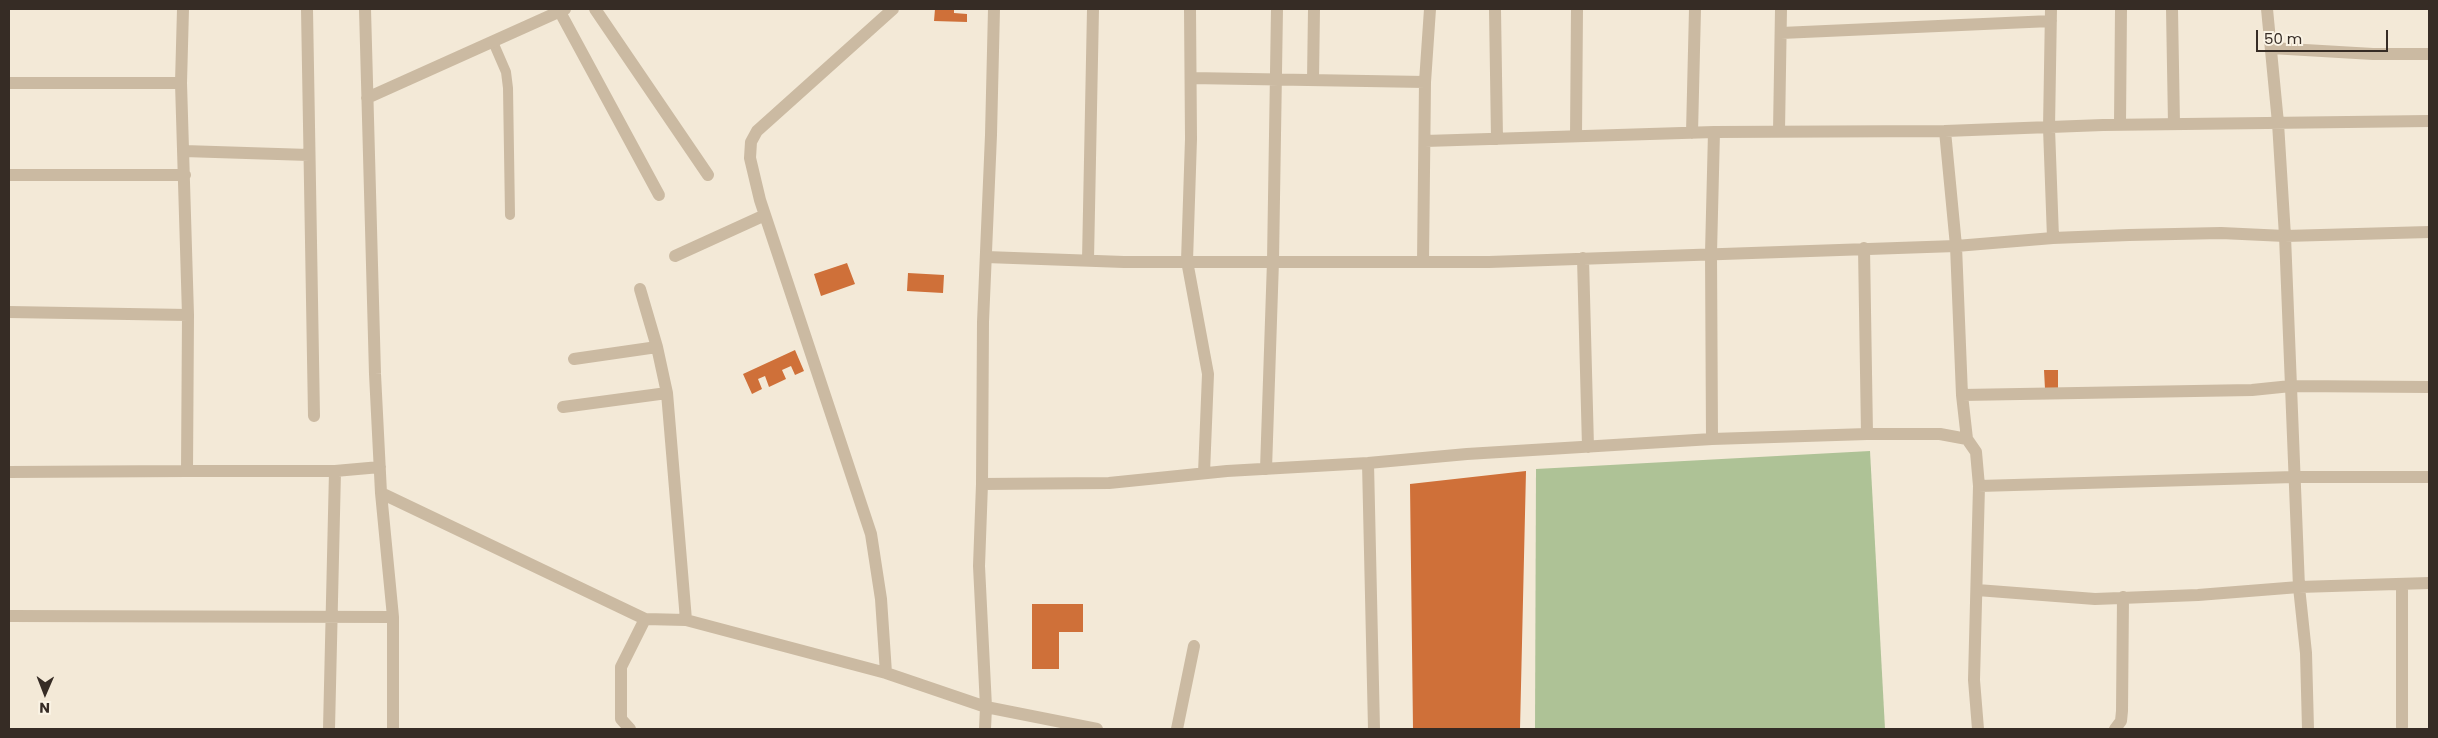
<!DOCTYPE html>
<style>
body{margin:0}
#map{position:relative;width:2438px;height:738px;overflow:hidden;background:#f3e9d7;font-family:Poppins,sans-serif}
canvas{display:block}
.frame{position:absolute;inset:0;border:10px solid #362c25;pointer-events:none}
.north{position:absolute;left:20px;top:668px;width:50px;height:50px;-webkit-text-stroke:4px #faf3e4;paint-order:stroke;rotate:181deg;font-size:14px;font-weight:700;line-height:20px;text-align:center;color:#362c25}
.north::after{content:'';display:block;margin:auto;width:18px;height:22px;background:#362c25;clip-path:polygon(50% 0,100% 100%,50% 72%,0 100%)}
.scale{position:absolute;left:2256px;top:30px;width:132px;height:22px;box-sizing:border-box;border:2px solid #362c25;border-top:0;padding-left:6px;font-size:15px;line-height:18px;white-space:nowrap;color:#362c25;-webkit-text-stroke:4px #faf3e4;paint-order:stroke}
</style>
<div id="map">
<canvas width="2438" height="738"></canvas>
<div class="frame"></div>
<div class="north">N</div>
<div class="scale">50 m</div>
</div>
<script>
const c = document.querySelector('canvas').getContext('2d');
c.lineJoin = 'round';
function fillPath(path, color) { c.fillStyle = color; c.fill(path, 'evenodd'); }
const toPath = rows => new Path2D(rows.map(r => 'M' + r).join(''));
function strokePath(path, color, width, dash) { c.strokeStyle = color; c.lineWidth = width; c.lineCap = dash ? 'butt' : 'round'; c.setLineDash(dash || []); c.stroke(path); }
fillPath(toPath([
 [1870,451,1885,729,1535,729,1536,469]
]), '#aec296');
fillPath(toPath([
 [935,9,954,9,954,13,967,14,967,22,934,21],
 [847,263,855,284,821,296,814,274],
 [908,273,944,275,943,293,907,291],
 [795,350,804,371,795,375,791,366,782,370,786,379,769,387,765,376,758,379,762,389,752,394,743,374],
 [2044,370,2058,370,2058,388,2045,389],
 [1526,471,1520,729,1413,729,1410,484],
 [1032,604,1083,604,1083,632,1059,632,1059,669,1032,669]
]), '#cf7039');
strokePath(toPath([
 [493,42,506,72,508,88,510,215]
]), '#cbbaa2', 10);
strokePath(toPath([
 [307,9,314,416],
 [365,9,375,374,381,493,393,617,393,729],
 [595,9,708,175],
 [1190,9,1191,139,1187,261,1208,374,1204,473],
 [1495,9,1497,139],
 [2051,9,2049,128,2053,238],
 [2172,9,2174,124],
 [2267,9,2278,123,2285,236,2299,587,2306,653,2308,729],
 [560,12,659,195],
 [1781,33,2051,21],
 [2271,48,2373,54,2429,54],
 [1191,78,1425,82],
 [1313,80,1314,9],
 [9,83,181,83],
 [367,98,565,9],
 [2120,124,2121,9],
 [1779,131,1781,9],
 [1692,133,1695,9],
 [1576,136,1577,9],
 [1425,141,1714,132,1945,131],
 [184,151,309,155],
 [9,175,185,175],
 [1864,248,1867,434],
 [675,256,765,215],
 [986,257,1124,262,1489,262,1956,246,2053,238,2129,235,2221,233,2285,236,2429,232],
 [1583,258,1588,447],
 [1088,260,1093,9],
 [1423,262,1425,82,1430,9],
 [640,289,657,347,667,393,686,620],
 [9,312,188,315],
 [574,359,657,347],
 [1962,395,2252,390,2291,386,2429,387],
 [563,407,667,393],
 [1712,439,1711,253,1714,132],
 [1967,439,1962,395,1956,246,1945,131,2103,125,2429,121],
 [1368,463,1374,729],
 [1266,469,1273,261,1277,9],
 [187,471,335,471,380,467],
 [9,472,187,471,188,315,181,83,183,9],
 [982,484,1109,483,1227,471,1368,463,1467,454,1712,439,1867,434,1940,434,1967,439,1976,452,1979,486,1974,680,1978,729],
 [1979,486,2294,477,2429,477],
 [381,493,645,619,686,620,886,673,986,707,1097,729],
 [1977,590,2095,599,2198,595,2299,587,2429,583],
 [9,616,393,617],
 [886,673,881,599,871,534,760,200,750,158,751,142,757,131,893,9],
 [2402,727,2402,585],
 [329,729,335,471],
 [630,729,621,719,621,667,645,619],
 [985,729,986,707,979,566,982,484,983,322,991,135,994,9],
 [1177,729,1194,646],
 [2115,729,2121,721,2122,711,2123,597]
]), '#cbbaa2', 12);
</script>
